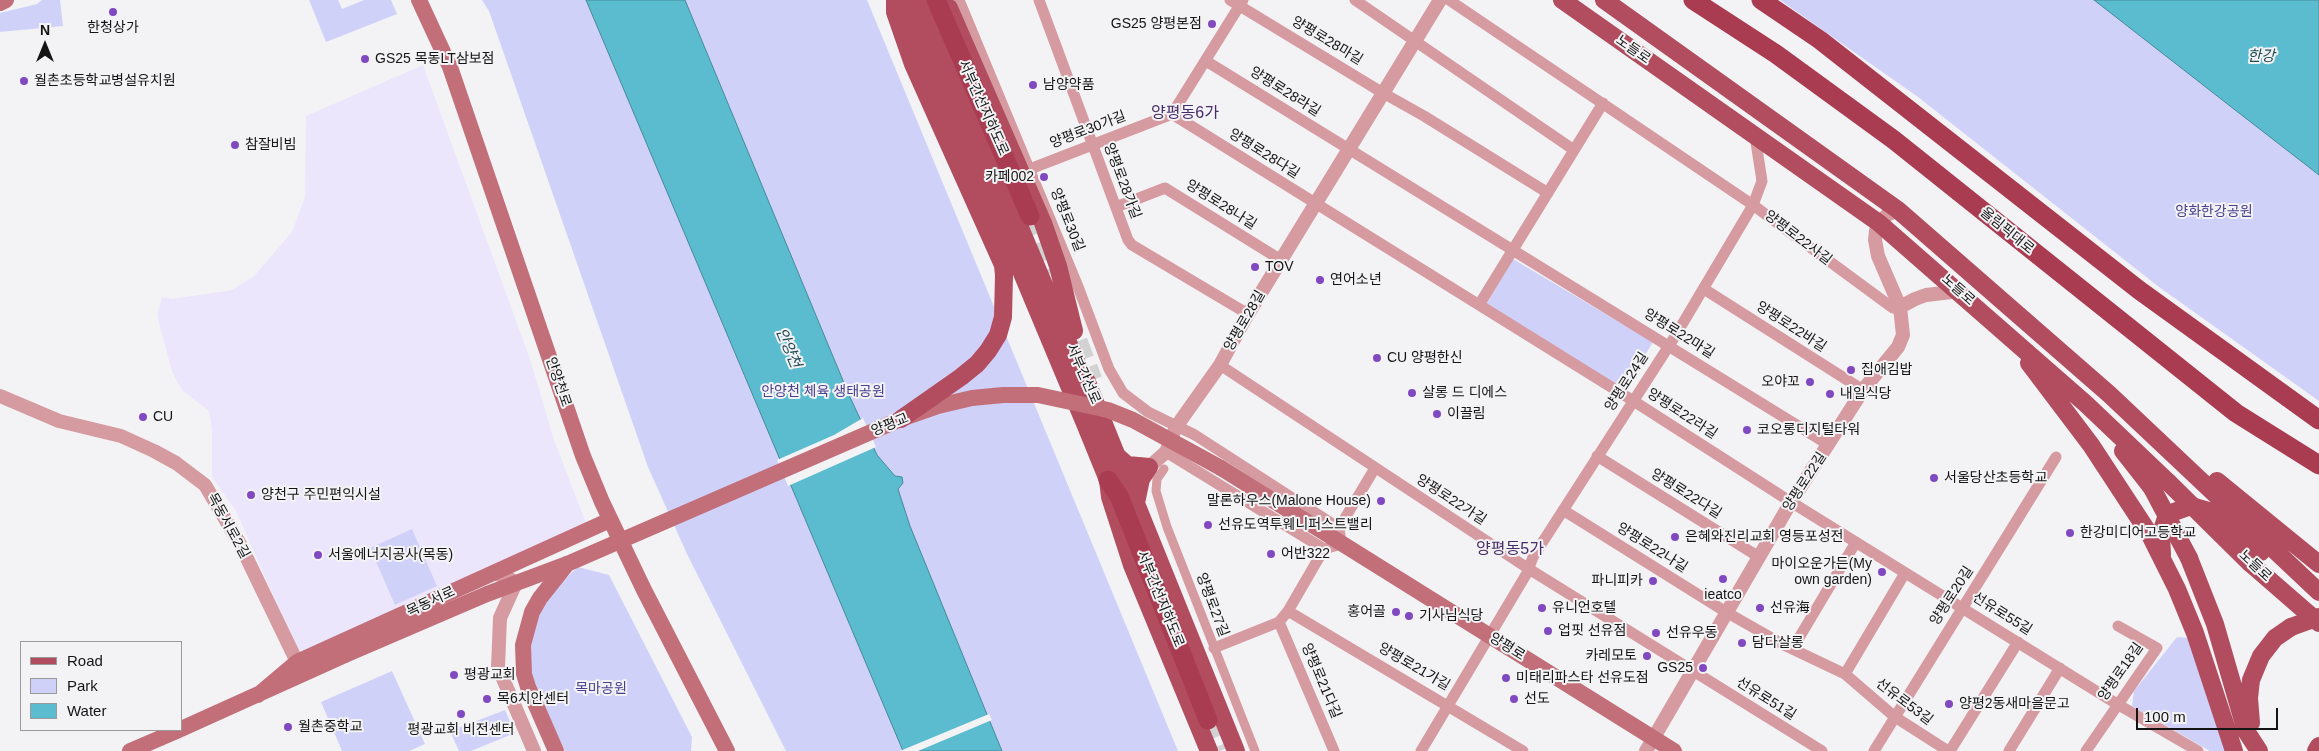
<!DOCTYPE html>
<meta charset="utf-8">
<style>
body{margin:0}
#map{position:relative;width:2319px;height:751px;overflow:hidden;background:#f3f3f5;font-family:Helvetica,sans-serif}
canvas{display:block}
.legend{position:absolute;left:20px;top:641px;width:162px;height:90px;box-sizing:border-box;background:#f3f3f5;border:1px solid #9a9a9b;margin:0;padding:6px 9px;list-style:none;font-size:15px;color:#141414}
.legend li{display:flex;align-items:center;gap:10px;height:25px}
.legend b{width:25px;border:1px solid #9a9a9b}
.north{position:absolute;left:20px;top:20px;width:50px;height:50px;-webkit-text-stroke:4px #f3f3f5;paint-order:stroke;rotate:0deg;font-size:14px;font-weight:700;line-height:20px;text-align:center;color:#141414}
.north::after{content:'';display:block;margin:auto;width:18px;height:22px;background:#141414;clip-path:polygon(50% 0,100% 100%,50% 72%,0 100%)}
.scale{position:absolute;left:2136px;top:708px;width:142px;height:22px;box-sizing:border-box;border:2px solid #141414;border-top:0;padding-left:6px;font-size:15px;line-height:18px;white-space:nowrap;color:#141414;-webkit-text-stroke:4px #f3f3f5;paint-order:stroke}
</style>
<div id="map">
<canvas width="2319" height="751"></canvas>
<ul class="legend">
<li><b style="height:6px;background:#b14d5e"></b>Road</li>
<li><b style="height:14px;background:#d0d1f9"></b>Park</li>
<li><b style="height:14px;background:#5bbcd0"></b>Water</li>
</ul>
<div class="north">N</div>
<div class="scale">100 m</div>
</div>
<script>
const c = document.querySelector('canvas').getContext('2d');
c.lineJoin = 'round';
function fillPath(path, color) { c.fillStyle = color; c.fill(path, 'evenodd'); }
const toPath = rows => new Path2D(rows.map(r => 'M' + r).join(''));
function strokePath(path, color, width, dash) { c.strokeStyle = color; c.lineWidth = width; c.lineCap = dash ? 'butt' : 'round'; c.setLineDash(dash || []); c.stroke(path); }
function drawText(font, color, halo, rows, align = 'center') {
  c.font = font + ' Helvetica,"Noto Sans KR",sans-serif'; c.lineWidth = 4; c.setLineDash([]); c.textBaseline = 'middle'; c.strokeStyle = halo; c.fillStyle = color; for (const [text, x, y, turn = 0] of rows) {
    c.save(); c.translate(x, y); c.rotate((+turn || 0) * Math.PI / 180); c.textAlign = isNaN(turn) ? turn : align; if (halo) c.strokeText(text, 0, 0); c.fillText(text, 0, 0); c.restore();
  }
}
fillPath(toPath([
 [423,65,530,359,554,440,586,523,309,654,296,648,236,511,212,477,212,430,209,411,182,390,172,372,157,315,162,297,172,299,232,290,254,276,292,232,305,197,306,116]
]), '#ece6fc');
fillPath(toPath([
 [42,0,60,0,63,26,0,32,0,13,37,4],
 [309,0,338,0,342,9,364,0,391,0,397,14,326,42],
 [482,0,867,0,1178,751,786,751,687,554,648,467,489,11],
 [1780,0,2094,0,2319,175,2319,401,2159,287,1918,97],
 [1513,259,1653,342,1624,390,1484,308],
 [412,529,437,586,395,605,370,548],
 [578,567,609,575,692,737,691,751,565,751,535,687,531,667,531,644,536,623,545,601,557,586],
 [2177,637,2190,638,2228,751,2210,751,2132,706,2134,691],
 [392,671,425,744,409,751,342,751,321,702],
 [505,710,515,733,471,751,459,751,450,731]
]), '#d0d1f9');
const water = toPath([
 [586,0,685,0,849,395,877,455,895,476,902,477,903,483,898,489,910,526,1002,751,903,751,586,0],
 [2094,0,2319,0,2319,175,2239,113,2094,0]
]);
fillPath(water, '#5bbcd0');
strokePath(water, '#468a98', 1);
fillPath(toPath([
 [863,418,876,447,788,486,777,460,834,435],
 [989,714,992,720,918,751,900,751]
]), '#f3f3f5');
strokePath(toPath([
 [1030,216,1052,273],
 [1068,315,1093,380],
 [1208,720,1220,751]
]), '#d2d2d3', 19, [19, 9]);
strokePath(toPath([
 [1164,469,1157,479,1156,491,1167,527,1255,751]
]), '#d59ba1', 9);
strokePath(toPath([
 [959,0,1077,284,1109,369,1123,393,1148,412,1195,435,1339,528,1341,544,1324,549,1166,452],
 [1039,0,1128,240,1132,245,1248,314],
 [1230,0,1383,93,1424,116,1548,193],
 [1355,0,1574,150],
 [1449,0,1753,205,1882,300,1893,308,1900,307],
 [1206,61,1829,445],
 [1172,114,1632,400,1791,502,2117,704,2198,751],
 [1030,169,1172,114,1243,0],
 [1116,207,1165,188,1281,260],
 [1704,289,1863,390],
 [1479,305,1603,103],
 [1220,365,1529,569,1822,751],
 [1597,456,1759,557],
 [1563,510,1726,612,1784,645,1845,674,1895,717,1948,751],
 [1339,528,1375,468],
 [1288,611,1523,751],
 [1279,622,1334,751],
 [1214,648,1279,622,1288,611,1324,549],
 [1793,648,1856,542],
 [1845,674,1905,573],
 [1421,751,1527,573,1533,557,1674,338,1753,205,1762,181,1755,136],
 [1874,751,2056,457],
 [1950,751,2018,642],
 [2009,751,2060,668],
 [2086,751,2157,648,2118,626]
]), '#d59ba1', 11);
strokePath(toPath([
 [1900,307,1915,299,1926,295,1960,291],
 [0,396,59,421,121,436,154,451,176,463,205,485,240,544,297,662],
 [1149,467,1166,452,1176,427,1220,365,1245,319,1440,0],
 [493,573,507,577,513,581,514,587,500,618,498,667,534,751],
 [1646,751,1791,502,1863,390,1898,347,1903,335,1900,307,1878,256,1875,240,1876,231,1879,223,1887,215,1898,210]
]), '#d59ba1', 14);
strokePath(toPath([
 [419,0,450,67,583,456,602,502,644,590,727,751],
 [0,3,6,0],
 [1221,468,1674,751],
 [258,695,297,662,610,520],
 [181,729,345,655],
 [130,751,179,730],
 [556,751,528,687,524,674,523,645,532,612,540,598,567,564]
]), '#c26f7a', 16);
strokePath(toPath([
 [895,0,895,12,913,64,1003,265,1004,275],
 [902,0,968,144,1086,426,1108,480,1110,497,1132,565,1209,751],
 [921,0,992,161,1078,366,1087,382,1236,751],
 [1562,0,1879,223,2086,404,2168,482],
 [1604,0,1898,210,2109,394,2319,592],
 [949,8,1043,223,1058,266,1074,331],
 [2029,363,2091,445,2150,535,2177,589,2195,633,2234,751],
 [2123,451,2152,488],
 [1117,456,1127,465,1149,467,1141,479,1136,503],
 [2217,481,2319,564],
 [2162,555,2161,533,2166,518,2171,513,2191,506,2212,512,2261,552],
 [2189,558,2215,624,2246,731,2259,751],
 [2250,563,2319,623],
 [2251,723,2249,698,2251,680,2261,656,2275,638,2291,627],
 [2316,751,2319,746]
]), '#b14d5e', 18);
strokePath(toPath([
 [936,0,1030,216],
 [1693,0,1776,54,1894,140,2236,413,2319,465],
 [1761,0,1820,40,2139,290,2319,420],
 [1108,480,1119,496,1208,720]
]), '#aa3c52', 19);
strokePath(toPath([
 [345,655,487,594,567,564,901,419,938,406,972,398,1003,395,1038,395,1108,410,1133,420,1221,468]
]), '#c26f7a', 16);
strokePath(toPath([
 [901,419,961,377,977,364,988,351,998,335,1003,317,1004,275],
 [2168,482,2250,563],
 [2152,488,2189,558],
 [2291,627,2319,617]
]), '#b14d5e', 18);
for (const [x, y, r, color] of [
 [113,12,5,"#8049c0"],
 [1212,24,5,"#8049c0"],
 [365,59,5,"#8049c0"],
 [24,81,5,"#8049c0"],
 [1033,85,5,"#8049c0"],
 [235,145,5,"#8049c0"],
 [1044,177,5,"#8049c0"],
 [1255,267,5,"#8049c0"],
 [1320,280,5,"#8049c0"],
 [1377,358,5,"#8049c0"],
 [1851,370,5,"#8049c0"],
 [1810,382,5,"#8049c0"],
 [1412,393,5,"#8049c0"],
 [1830,394,5,"#8049c0"],
 [1437,414,5,"#8049c0"],
 [143,417,5,"#8049c0"],
 [1747,430,5,"#8049c0"],
 [1934,478,5,"#8049c0"],
 [251,495,5,"#8049c0"],
 [1381,501,5,"#8049c0"],
 [1208,525,5,"#8049c0"],
 [2070,533,5,"#8049c0"],
 [1675,537,5,"#8049c0"],
 [1271,554,5,"#8049c0"],
 [318,555,5,"#8049c0"],
 [1882,572,5,"#8049c0"],
 [1723,579,5,"#8049c0"],
 [1653,581,5,"#8049c0"],
 [1542,608,5,"#8049c0"],
 [1760,608,5,"#8049c0"],
 [1396,612,5,"#8049c0"],
 [1409,616,5,"#8049c0"],
 [1548,631,5,"#8049c0"],
 [1656,633,5,"#8049c0"],
 [1742,643,5,"#8049c0"],
 [1647,656,5,"#8049c0"],
 [1703,668,5,"#8049c0"],
 [454,675,5,"#8049c0"],
 [1506,678,5,"#8049c0"],
 [487,699,5,"#8049c0"],
 [1514,699,5,"#8049c0"],
 [1949,704,5,"#8049c0"],
 [461,714,5,"#8049c0"],
 [288,727,5,"#8049c0"]
]) { const dot = new Path2D(); dot.arc(x, y, r, 0, 2 * Math.PI); c.fillStyle = color; c.fill(dot); strokePath(dot, '#f3f3f5', 2); }
drawText('14px', '#141414', '#f3f3f5', [
 ["GS25 양평본점",1202,24,"right"],
 ["한청상가",113,28,"center"],
 ["GS25 목동LT삼보점",375,59],
 ["월촌초등학교병설유치원",34,81],
 ["남양약품",1043,85],
 ["참잘비빔",245,145],
 ["카페002",1034,177,"right"],
 ["TOV",1265,267],
 ["연어소년",1330,280],
 ["CU 양평한신",1387,358],
 ["집애김밥",1861,370],
 ["오야꼬",1800,382,"right"],
 ["살롱 드 디에스",1422,393],
 ["내일식당",1840,394],
 ["이끌림",1447,414],
 ["CU",153,417],
 ["코오롱디지털타워",1757,430],
 ["서울당산초등학교",1944,478],
 ["양천구 주민편익시설",261,495],
 ["말론하우스(Malone House)",1371,501,"right"],
 ["선유도역투웨니퍼스트밸리",1218,525],
 ["한강미디어고등학교",2080,533],
 ["은혜와진리교회 영등포성전",1685,537],
 ["어반322",1281,554],
 ["서울에너지공사(목동)",328,555],
 ["마이오운가든(My",1872,564,"right"],
 ["own garden)",1872,580,"right"],
 ["파니피카",1643,581,"right"],
 ["ieatco",1723,595,"center"],
 ["유니언호텔",1552,608],
 ["선유海",1770,608],
 ["홍어골",1386,612,"right"],
 ["기사님식당",1419,616],
 ["업핏 선유점",1558,631],
 ["선유우동",1666,633],
 ["담다살롱",1752,643],
 ["카레모토",1637,656,"right"],
 ["GS25",1693,668,"right"],
 ["평광교회",464,675],
 ["미태리파스타 선유도점",1516,678],
 ["목6치안센터",497,699],
 ["선도",1524,699],
 ["양평2동새마을문고",1959,704],
 ["월촌중학교",298,727],
 ["평광교회 비전센터",461,730,"center"]
], 'left');
drawText('14px', '#141414', '#f3f3f5', [
 ["양평로28마길",1327,41,31],
 ["노들로",1633,50,35],
 ["양평로28라길",1285,92,32],
 ["서부간선지하도로",983,108,66],
 ["양평로30가길",1088,130,-21],
 ["양평로28다길",1264,154,32],
 ["양평로28가길",1122,181,69],
 ["양평로28나길",1221,205,32],
 ["양평로30길",1067,220,68],
 ["올림픽대로",2007,231,39],
 ["양평로22사길",1798,238,37],
 ["노들로",1958,290,41],
 ["양평로28길",1245,321,-60],
 ["양평로22바길",1791,327,33],
 ["양평로22마길",1679,334,32],
 ["서부간선로",1083,374,66],
 ["안양천로",558,382,71],
 ["양평로24길",1627,382,-57],
 ["양평로22라길",1682,414,33],
 ["양평교",890,425,-22],
 ["양평로22길",1805,482,-57],
 ["양평로22다길",1686,494,32],
 ["양평로22가길",1451,500,33],
 ["목동서로2길",228,526,61],
 ["양평로22나길",1652,548,32],
 ["노들로",2255,566,43],
 ["양평로20길",1952,596,-57],
 ["서부간선지하도로",1160,599,68],
 ["목동서로",431,602,-25],
 ["양평로27길",1212,605,69],
 ["선유로55길",2002,614,32],
 ["양평로",1507,647,32],
 ["양평로21가길",1414,667,30],
 ["양평로18길",2121,672,-55],
 ["양평로21다길",1321,681,67],
 ["선유로51길",1766,699,32],
 ["선유로53길",1904,702,37]
]);
drawText('14px', '#4a408f', '#f3f3f5', [
 ["양화한강공원",2214,212],
 ["안양천 체육 생태공원",823,392],
 ["목마공원",601,689]
]);
drawText('italic 15px', '#1f4b54', '#f3f3f5', [
 ["한강",2261,57],
 ["안양천",788,348,67]
]);
drawText('16px', '#472d68', '#f3f3f5', [
 ["양평동6가",1185,114],
 ["양평동5가",1510,550]
]);
</script>
